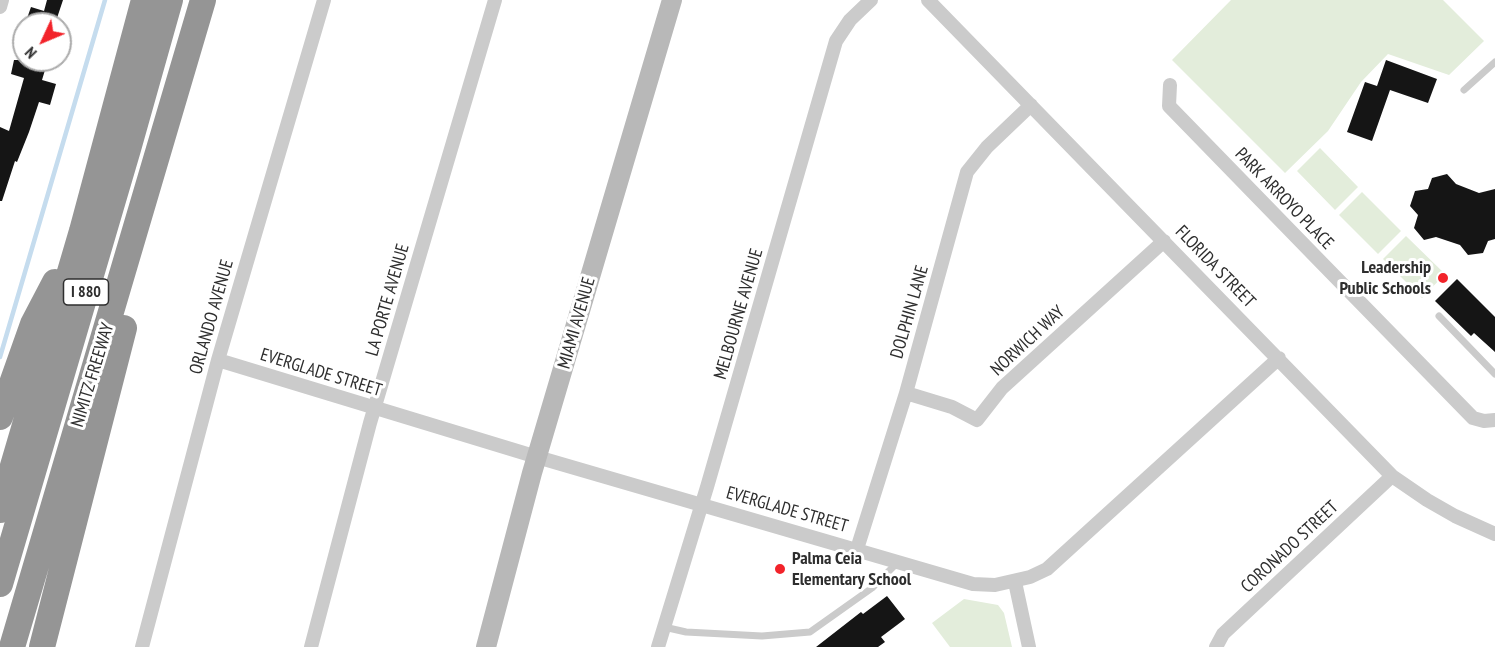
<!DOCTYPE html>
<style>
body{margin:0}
#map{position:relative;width:1495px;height:647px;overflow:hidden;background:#fff;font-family:"PT Sans Narrow",sans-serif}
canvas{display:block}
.north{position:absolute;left:12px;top:12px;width:60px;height:60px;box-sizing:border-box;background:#fff;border:2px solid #ababab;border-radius:50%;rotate:226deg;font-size:16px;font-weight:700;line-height:24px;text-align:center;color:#2e2e2e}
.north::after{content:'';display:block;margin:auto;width:21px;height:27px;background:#f2232a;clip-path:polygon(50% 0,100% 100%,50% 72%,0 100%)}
</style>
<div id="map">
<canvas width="1495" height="647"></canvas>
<div class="north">N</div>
</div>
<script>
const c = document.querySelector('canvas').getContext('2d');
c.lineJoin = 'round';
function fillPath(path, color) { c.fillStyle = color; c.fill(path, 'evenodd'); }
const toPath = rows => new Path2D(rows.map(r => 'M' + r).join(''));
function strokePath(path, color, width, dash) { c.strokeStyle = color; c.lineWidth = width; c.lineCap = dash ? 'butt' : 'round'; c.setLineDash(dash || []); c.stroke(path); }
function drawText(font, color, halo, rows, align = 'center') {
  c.font = font + ' "PT Sans Narrow",sans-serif'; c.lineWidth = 6; c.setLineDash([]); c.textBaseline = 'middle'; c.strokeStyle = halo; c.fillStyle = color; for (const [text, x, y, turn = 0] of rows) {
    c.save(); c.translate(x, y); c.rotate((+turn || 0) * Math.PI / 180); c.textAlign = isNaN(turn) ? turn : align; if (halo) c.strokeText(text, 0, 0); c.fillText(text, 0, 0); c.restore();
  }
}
fillPath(toPath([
 [1231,0,1443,0,1484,41,1449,75,1388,54,1361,82,1328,131,1285,173,1172,60],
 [1320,148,1358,187,1335,210,1297,171],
 [1362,192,1401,231,1378,254,1339,215],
 [1406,236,1445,274,1422,298,1383,259],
 [964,599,998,605,1004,613,1012,647,950,647,932,623]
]), '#e3eddb');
strokePath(toPath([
 [0,357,105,0]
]), '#c5dcee', 4.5);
fillPath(toPath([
 [47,0,63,0,55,24,25,24,31,7,44,11],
 [14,60,48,60,42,80,56,84,50,105,39,102,29,132,17,162,15,161,2,201,0,201,0,127,9,131,24,78,11,74],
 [1386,60,1437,79,1428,103,1390,90,1372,141,1347,132,1365,82,1377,86],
 [1447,174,1456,184,1479,193,1495,189,1495,239,1488,241,1483,253,1468,255,1460,245,1436,237,1424,240,1414,228,1418,215,1410,206,1415,191,1428,189,1432,178],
 [1457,279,1495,317,1495,352,1474,333,1471,336,1435,301],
 [887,596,905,619,881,637,885,642,878,647,816,647,861,612,863,614]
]), '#151515');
strokePath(toPath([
 [1464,90,1495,62],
 [1439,316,1495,374],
 [664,627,686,632,762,636,810,632,872,588,897,563]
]), '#cbcbcb', 7);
strokePath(toPath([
 [928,0,1392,476,1427,500,1455,516,1495,534],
 [0,7,2,0],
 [1170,85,1169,106,1311,252,1473,418,1484,421,1495,420],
 [218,360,537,457,973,584,995,585,1030,577,1047,569,1279,358],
 [906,393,952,407,977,420,1002,388,1164,241],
 [857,549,906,393,967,172,987,147,1031,105],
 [1015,582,1029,647],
 [142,647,218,360,324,0],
 [311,647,370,423,495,0],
 [658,647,707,487,836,41,850,20,871,0],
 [1216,647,1223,634,1392,476]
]), '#cbcbcb', 14);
strokePath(toPath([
 [486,647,532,473,672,0]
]), '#b8b8b8', 20);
strokePath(toPath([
 [0,417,33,324,55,282],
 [0,510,82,231,144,0],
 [0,584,128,149,170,0],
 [12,647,203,0],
 [42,647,124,328]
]), '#959595', 26);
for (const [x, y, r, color] of [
 [1443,278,6,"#f2232a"],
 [780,569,6,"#f2232a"]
]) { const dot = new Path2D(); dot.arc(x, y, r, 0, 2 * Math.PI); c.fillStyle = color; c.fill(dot); strokePath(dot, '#fff', 2); }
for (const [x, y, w] of [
 [86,292,45]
]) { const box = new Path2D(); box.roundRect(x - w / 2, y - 13, w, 26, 4.5); c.fillStyle = '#fff'; c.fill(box); strokePath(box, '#2e2e2e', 1.5); }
drawText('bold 16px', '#2e2e2e', null, [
 ["I 880",86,292]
]);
drawText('18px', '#2e2e2e', '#fff', [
 ["PARK ARROYO PLACE",1284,199,46],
 ["FLORIDA STREET",1215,267,46],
 ["LA PORTE AVENUE",388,300,-74],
 ["DOLPHIN LANE",910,312,-74],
 ["MELBOURNE AVENUE",739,314,-74],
 ["ORLANDO AVENUE",212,317,-74],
 ["MIAMI AVENUE",577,323,-74],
 ["NORWICH WAY",1028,341,-43],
 ["EVERGLADE STREET",321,373,17],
 ["NIMITZ FREEWAY",93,375,-73],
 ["EVERGLADE STREET",787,510,16],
 ["CORONADO STREET",1290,547,-43]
]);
drawText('bold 18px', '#2e2e2e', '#fff', [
 ["Leadership",1431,268],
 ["Public Schools",1431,289],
 ["Palma Ceia",792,559,"left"],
 ["Elementary School",792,580,"left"]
], 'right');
</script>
